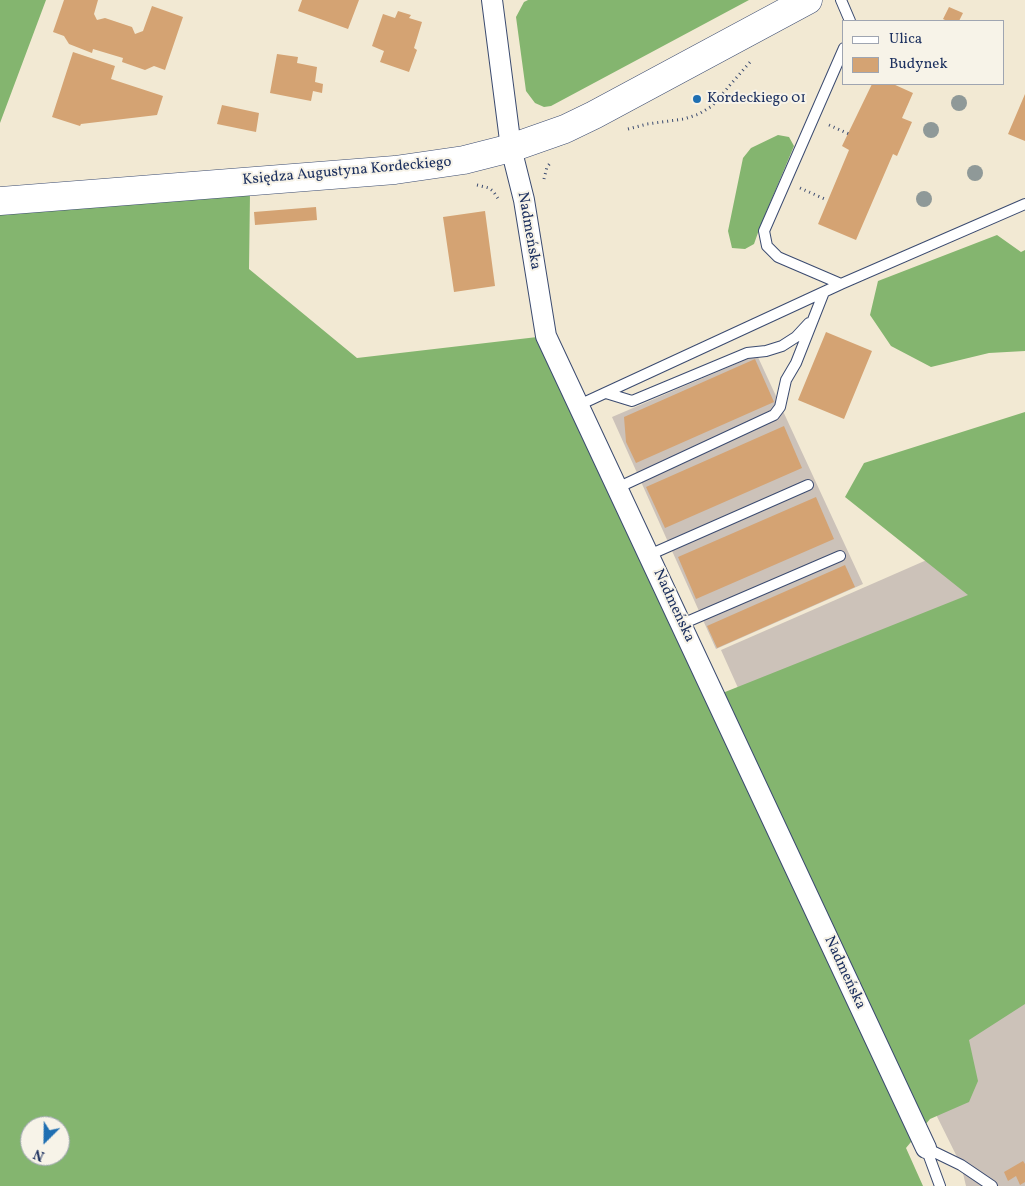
<!DOCTYPE html>
<meta charset="utf-8">
<style>
body{margin:0}
#map{position:relative;width:1025px;height:1186px;overflow:hidden;background:#f2e9d3;font-family:Vollkorn,serif}
canvas{display:block}
.legend{position:absolute;left:842px;top:20px;width:162px;height:65px;box-sizing:border-box;background:#f7f3e8;border:1px solid #9fa5b1;margin:0;padding:6px 9px;list-style:none;font-size:15px;color:#1b2f5e}
.legend li{display:flex;align-items:center;gap:10px;height:25px}
.legend b{width:25px;border:1px solid #9fa5b1}
.north{position:absolute;left:20px;top:1116px;width:50px;height:50px;box-sizing:border-box;background:#f7f3e8;border:1px solid #9fa5b1;border-radius:50%;rotate:203deg;font-size:14px;font-weight:700;line-height:20px;text-align:center;color:#1b2f5e}
.north::after{content:'';display:block;margin:auto;width:18px;height:22px;background:#1f6fb2;clip-path:polygon(50% 0,100% 100%,50% 72%,0 100%)}
</style>
<div id="map">
<canvas width="1025" height="1186"></canvas>
<ul class="legend">
<li><b style="height:6px;background:#fff"></b>Ulica</li>
<li><b style="height:14px;background:#d4a373"></b>Budynek</li>
</ul>
<div class="north">N</div>
</div>
<script>
const c = document.querySelector('canvas').getContext('2d');
c.lineJoin = 'round';
function fillPath(path, color) { c.fillStyle = color; c.fill(path, 'evenodd'); }
const toPath = rows => new Path2D(rows.map(r => 'M' + r).join(''));
function strokePath(path, color, width, dash) { c.strokeStyle = color; c.lineWidth = width; c.lineCap = dash ? 'butt' : 'round'; c.setLineDash(dash || []); c.stroke(path); }
function drawText(font, color, halo, rows, align = 'center') {
  c.font = font + ' Vollkorn,serif'; c.lineWidth = 4; c.setLineDash([]); c.textBaseline = 'middle'; c.strokeStyle = halo; c.fillStyle = color; for (const [text, x, y, turn = 0] of rows) {
    c.save(); c.translate(x, y); c.rotate((+turn || 0) * Math.PI / 180); c.textAlign = isNaN(turn) ? turn : align; if (halo) c.strokeText(text, 0, 0); c.fillText(text, 0, 0); c.restore();
  }
}
fillPath(toPath([
 [757,355,863,584,716,649,612,417],
 [1025,517,1025,1186,966,1186,961,1165,866,973,721,650]
]), '#ccc2b9');
fillPath(toPath([
 [0,0,46,0,0,123],
 [528,0,749,0,551,106,544,107,535,103,526,91,516,17,524,2],
 [778,135,789,137,794,146,760,227,754,244,745,249,732,248,728,231,743,158,751,148],
 [250,193,249,269,357,358,546,336,715,696,968,595,845,497,864,463,1025,412,1025,1004,969,1040,978,1081,969,1102,930,1119,906,1148,923,1186,0,1186,0,215],
 [30,1126,60,1126,60,1156,30,1156],
 [997,235,1021,252,1025,250,1025,351,989,353,931,367,891,346,870,315,878,281]
]), '#84b56f');
fillPath(toPath([
 [64,0,98,0,94,14,97,20,105,18,132,27,135,34,143,31,152,6,183,17,165,70,154,66,145,70,122,62,123,58,93,49,92,53,69,44,64,36,53,32],
 [302,0,359,0,348,29,298,11],
 [949,7,963,13,959,21,947,21,943,19],
 [398,11,411,15,409,18,422,22,414,48,417,50,409,72,380,62,384,51,372,46,383,14,395,18],
 [73,52,115,66,111,79,163,96,157,115,81,124,80,126,52,117],
 [277,54,298,57,297,63,317,67,315,82,323,84,322,93,313,91,311,101,270,93],
 [872,84,893,84,913,93,902,118,912,122,897,156,893,154,856,240,818,224,849,150,842,146],
 [1025,94,1025,141,1008,134],
 [222,105,259,113,256,132,217,124],
 [316,207,317,220,255,225,254,212],
 [485,211,495,286,454,292,443,217],
 [826,332,872,351,844,419,798,400],
 [755,359,774,402,636,463,626,442,624,417],
 [784,426,802,468,665,528,646,487],
 [816,497,834,539,696,599,678,557],
 [845,565,855,587,717,648,707,626],
 [1023,1161,1025,1164,1025,1182,1020,1185,1016,1176,1008,1181,1004,1172]
]), '#d4a373');
const lane = toPath([
 [841,0,850,21],
 [841,284,1025,204],
 [606,393,632,401,747,353,766,351,782,346,796,337,809,323],
 [579,405,841,284,778,257,767,246,764,231,844,48],
 [617,488,774,415,780,407,786,380,796,363,824,292],
 [649,555,808,485],
 [682,624,840,556],
 [926,1148,961,1165,992,1186],
 [926,1148,940,1186]
]);
const street = toPath([
 [492,0,511,148,524,200,546,336,926,1148]
]);
const secondary = toPath([
 [0,201,395,170,464,160,511,148,565,129,594,115,808,0]
]);
strokePath(lane, '#3b4b70', 12);
strokePath(street, '#3b4b70', 22);
strokePath(secondary, '#3b4b70', 29);
strokePath(toPath([
 [829,125,849,134],
 [628,129,647,124,684,119,699,114,712,106,750,62],
 [544,179,547,167,551,162],
 [477,185,489,188,493,191,499,200],
 [800,188,827,200]
]), '#3b4b70', 3, [1, 4]);
strokePath(lane, '#fff', 10);
strokePath(street, '#fff', 20);
strokePath(secondary, '#fff', 28);
c.fillStyle = '#8f9998';
for (const [x, y] of [
 [959,103],
 [931,130],
 [975,173],
 [924,199]
]) { c.beginPath(); c.arc(x, y, 8, 0, 2 * Math.PI); c.fill(); }
for (const [x, y, r, color] of [
 [697,99,5,"#1f6fb2"]
]) { const dot = new Path2D(); dot.arc(x, y, r, 0, 2 * Math.PI); c.fillStyle = color; c.fill(dot); strokePath(dot, '#f7f3e8', 2); }
drawText('15px', '#1b2f5e', '#f7f3e8', [
 ["Kordeckiego 01",707,99]
], 'left');
drawText('15px', '#1b2f5e', '#f7f3e8', [
 ["Księdza Augustyna Kordeckiego",347,172,-5],
 ["Nadmeńska",528,231,80],
 ["Nadmeńska",673,606,65],
 ["Nadmeńska",844,973,65]
]);
</script>
